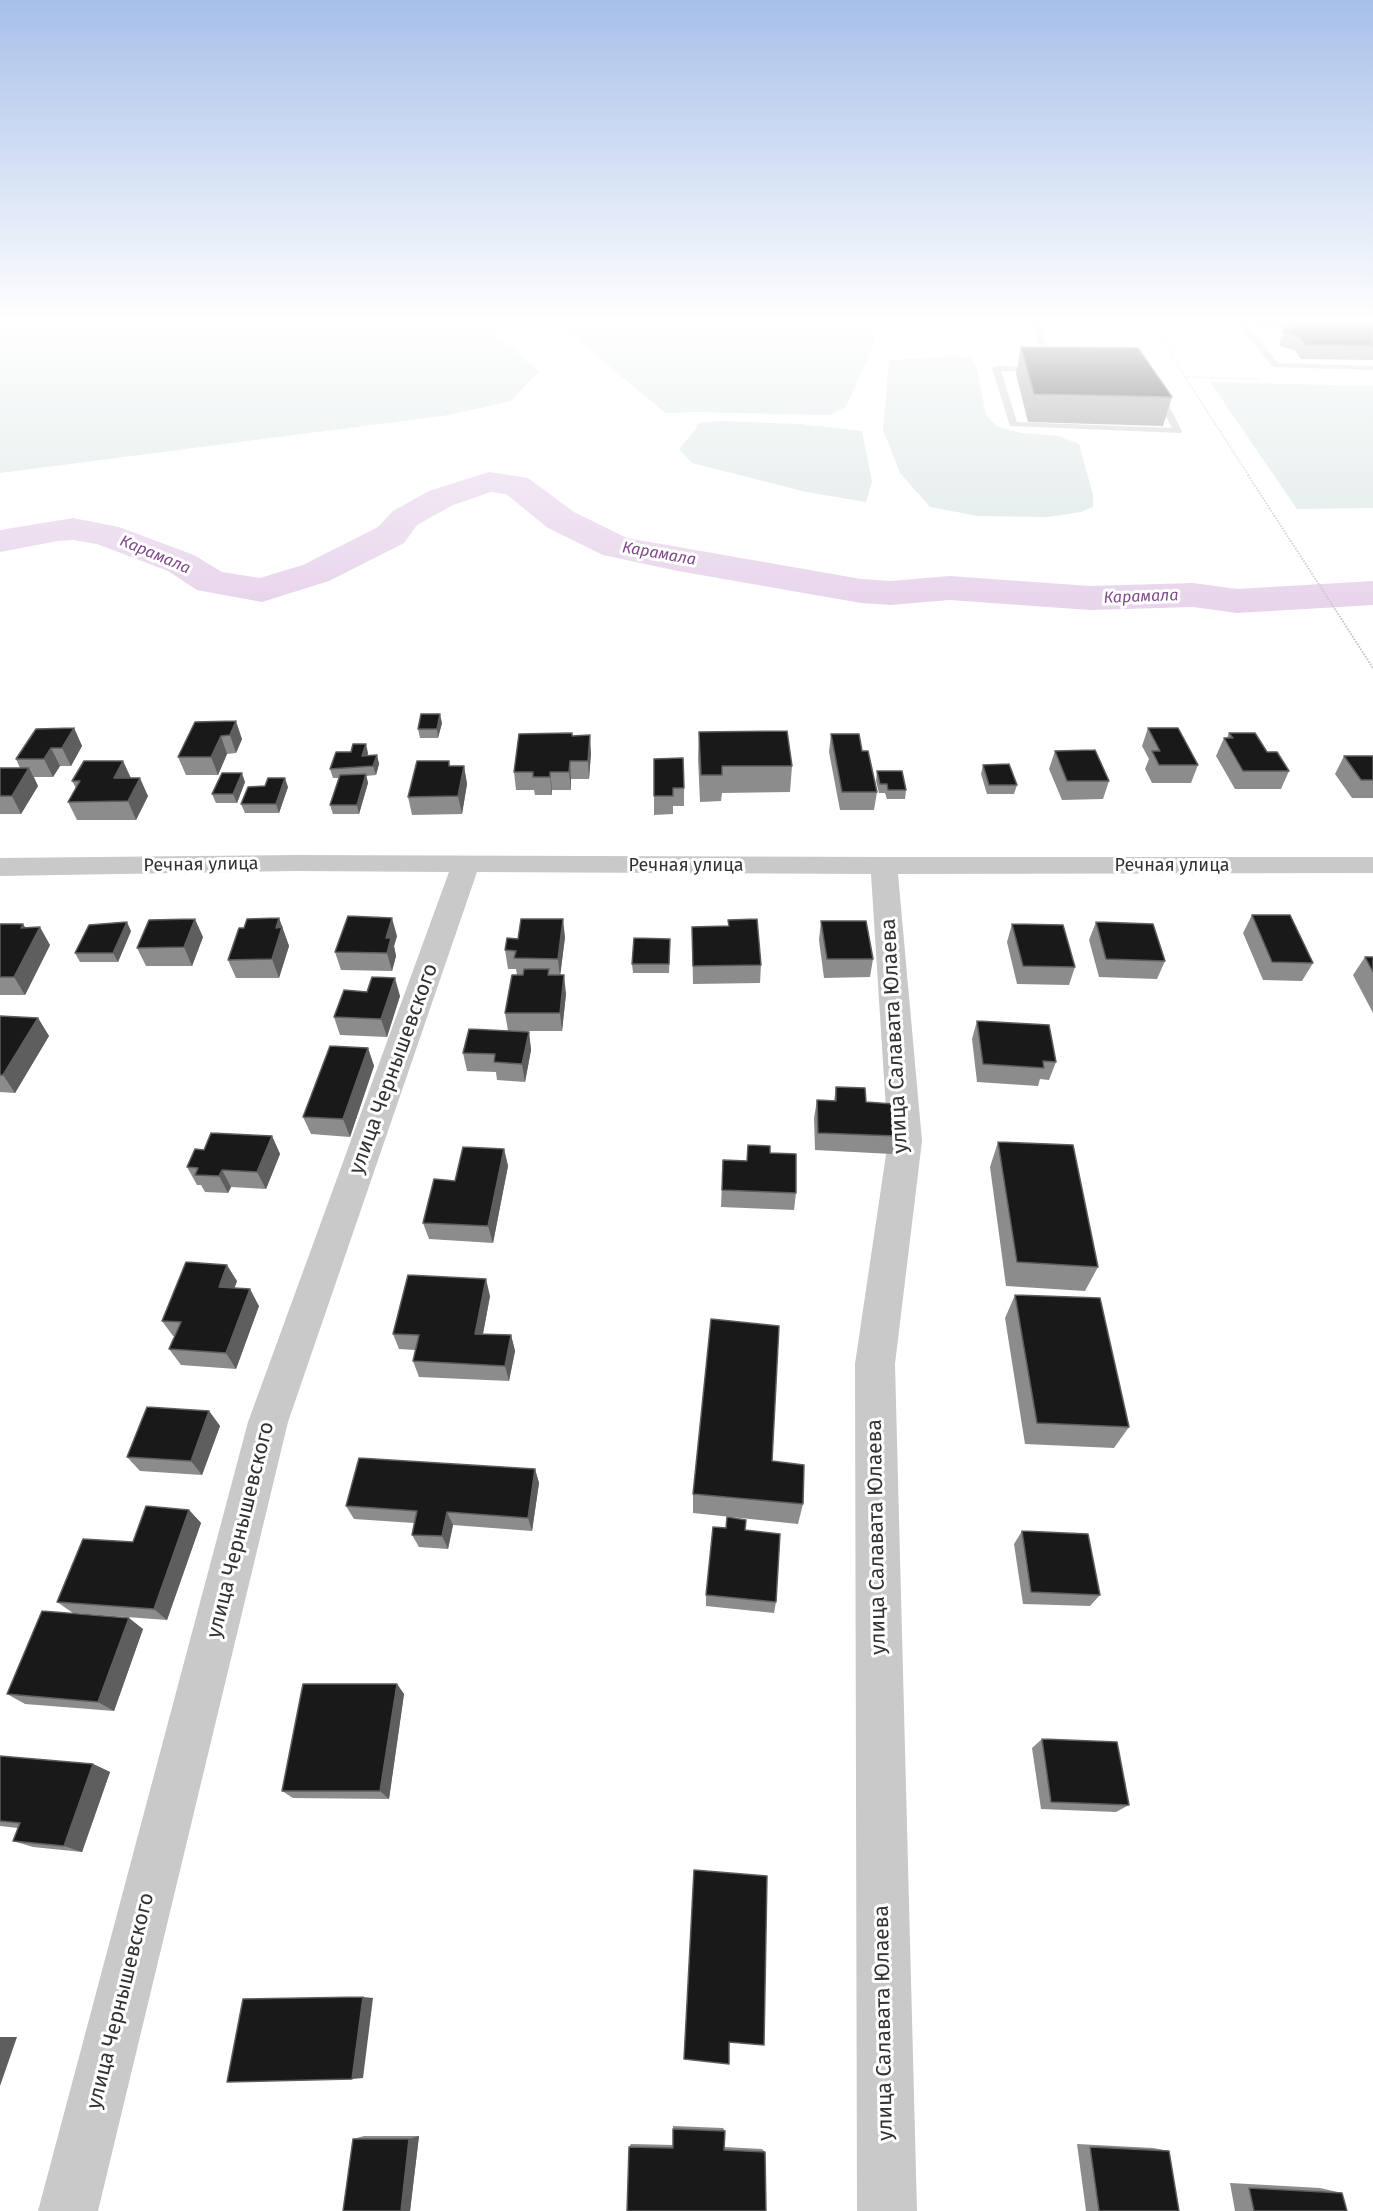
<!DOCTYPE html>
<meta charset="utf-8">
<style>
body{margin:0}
canvas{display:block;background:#fff}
</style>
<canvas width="1373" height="2211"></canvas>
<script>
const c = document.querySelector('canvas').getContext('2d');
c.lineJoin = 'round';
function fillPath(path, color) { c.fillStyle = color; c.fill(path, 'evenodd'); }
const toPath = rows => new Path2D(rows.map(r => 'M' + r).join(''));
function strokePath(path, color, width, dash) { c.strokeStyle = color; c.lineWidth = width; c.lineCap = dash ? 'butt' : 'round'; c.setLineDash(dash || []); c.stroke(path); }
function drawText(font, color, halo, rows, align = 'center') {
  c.font = font + ' "Fira Sans",sans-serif'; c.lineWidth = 6; c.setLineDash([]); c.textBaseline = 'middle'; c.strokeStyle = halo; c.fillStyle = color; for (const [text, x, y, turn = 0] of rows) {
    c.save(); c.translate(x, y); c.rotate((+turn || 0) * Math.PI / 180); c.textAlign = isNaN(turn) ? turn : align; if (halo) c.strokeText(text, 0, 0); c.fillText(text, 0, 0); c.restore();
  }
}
fillPath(toPath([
 [0,321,480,321,539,371,511,401,449,415,0,473],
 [556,321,876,321,873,346,846,407,829,415,697,412,665,413],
 [955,356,972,358,977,369,986,415,998,427,1022,433,1059,436,1079,444,1093,495,1093,507,1081,512,1048,517,978,516,930,507,900,473,883,430,889,360],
 [1210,382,1373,386,1373,508,1297,509],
 [722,421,799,424,862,431,872,482,866,502,806,492,692,463,679,449,696,429,698,423]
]), '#d9e5e4');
fillPath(toPath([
 [489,472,528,478,574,512,627,538,861,579,891,581,949,576,1090,586,1193,583,1237,589,1373,581,1373,605,1237,613,1193,607,1090,610,949,600,891,605,861,603,678,571,603,555,548,528,506,494,491,492,453,505,417,525,404,543,329,581,262,602,197,590,168,571,97,544,73,540,58,541,0,552,0,530,73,518,119,527,194,555,222,572,260,578,303,565,378,527,393,511,429,491,489,472]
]), '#e6d1ea');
strokePath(toPath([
 [1153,321,1185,377,1249,476],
 [1186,377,1259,379]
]), '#c2c2c2', 1.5, [1.5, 1.5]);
strokePath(toPath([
 [1248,475,1373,668]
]), '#c2c2c2', 2, [1.5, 1.5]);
fillPath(toPath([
 [1030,321,1037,321,1056,368,1151,371,1182,431,1181,433,1010,426,992,368,996,366,1048,367,1030,321],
 [1001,371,1145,375,1172,428,1017,422,1001,371],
 [1236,321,1313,324,1313,328,1310,328,1248,326,1278,363,1373,366,1373,370,1273,367,1236,321]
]), '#c9c9c9');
fillPath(toPath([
 [296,855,884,857,1373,857,1373,873,898,874,922,1141,895,1364,917,2211,857,2211,855,1364,888,1141,871,874,477,872,288,1422,98,2211,38,2211,248,1422,449,872,296,871,0,876,0,858,296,855]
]), '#c9c9c9');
fillPath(toPath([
 [1286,321,1373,323,1373,360,1301,359,1295,350,1279,346,1282,335,1281,334],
 [1021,347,1172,397,1163,426,1028,422,1016,374],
 [195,722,242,739,236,753,227,754,218,775,186,775,178,757],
 [442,723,438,738,420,738,418,729],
 [74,728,82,746,71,766,60,766,53,777,34,777,38,786,21,814,0,814,0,768,20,768,16,759],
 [1148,728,1198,765,1191,783,1152,783,1145,769,1149,759,1142,746],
 [699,732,792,766,790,792,722,793,721,801,700,802,698,758],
 [1229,733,1267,752,1289,771,1281,789,1235,789,1216,756,1224,738,1227,738],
 [831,734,862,751,877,792,874,810,840,810,829,752],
 [572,736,591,753,589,779,571,779,571,790,552,790,552,795,535,795,534,790,516,790,514,772],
 [1055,751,1109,781,1103,799,1062,800,1049,769],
 [368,753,367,756,377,755,379,764,376,775,366,776,368,783,359,814,333,814,330,805,339,778,333,778,330,769],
 [1344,756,1373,756,1373,798,1352,798,1335,774],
 [654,759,684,788,684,806,673,806,673,814,654,815],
 [123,761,131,778,148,796,136,820,77,820,68,802,76,788,72,781],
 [983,765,1017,785,1014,794,987,794,981,774],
 [450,766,464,766,467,784,462,814,412,815,408,797],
 [877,771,906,790,905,799,887,799,885,793,879,793,876,781],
 [245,782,237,803,216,803,212,794],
 [265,786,288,787,279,813,245,813,241,804],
 [1252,915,1313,963,1302,981,1263,980,1243,933],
 [279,918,289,946,279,978,236,978,228,960,244,928],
 [728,920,761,965,760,983,693,984,692,927,728,926],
 [821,921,873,959,870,977,824,978,819,940],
 [1096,922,1165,961,1157,979,1099,977,1089,940],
 [0,924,23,924,25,927,50,945,25,995,0,995],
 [1012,924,1075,967,1069,985,1017,984,1007,942],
 [131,931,118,962,80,962,75,953],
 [397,936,394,946,396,956,392,971,341,970,335,952],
 [203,937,192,966,146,966,137,948],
 [565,937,560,975,566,994,562,1031,510,1031,529,1032,531,1050,525,1082,497,1080,496,1072,467,1071,463,1053,508,1031,505,1013,517,975,516,969,508,969,505,950,518,939],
 [670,948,669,973,633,973,632,964],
 [1365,957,1373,957,1373,1013,1353,975],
 [367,992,400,996,387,1037,340,1035,334,1017],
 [0,1016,38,1018,49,1036,15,1093,0,1092],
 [977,1021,1056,1062,1049,1080,1040,1079,1038,1086,977,1082,972,1039],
 [368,1048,374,1066,350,1137,311,1134,303,1117],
 [836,1087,866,1102,896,1136,892,1154,815,1150,814,1118,817,1100,834,1101],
 [272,1136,280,1154,266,1189,231,1187,228,1193,205,1192,201,1185,197,1185,187,1167,204,1150],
 [998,1142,1098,1267,1085,1291,1006,1286,990,1167],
 [748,1145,796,1193,794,1210,721,1207,723,1160,747,1161],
 [504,1149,508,1166,493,1243,429,1239,423,1223,455,1181],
 [237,1281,234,1288,259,1306,236,1369,181,1365,169,1349,175,1336,173,1336,162,1321],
 [1015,1295,1129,1427,1114,1448,1025,1444,1005,1318],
 [490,1296,483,1334,511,1335,515,1351,509,1381,419,1377,413,1361,415,1350,399,1349,393,1334],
 [209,1411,220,1426,202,1475,140,1471,127,1457],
 [772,1461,803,1504,798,1524,693,1513,693,1494],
 [535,1469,539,1483,532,1531,453,1525,448,1549,419,1547,412,1535,414,1523,354,1519,346,1506],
 [189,1510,201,1523,167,1620,73,1613,57,1602,133,1542],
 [1022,1531,1100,1595,1090,1606,1023,1604,1014,1544],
 [706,1595,776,1602,774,1613,706,1606],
 [143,1629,114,1711,25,1704,7,1694],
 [397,1684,404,1694,389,1799,293,1798,282,1791],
 [1042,1739,1129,1805,1116,1812,1041,1809,1032,1748],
 [0,1756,93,1764,110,1772,82,1852,33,1847,13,1841,18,1828,0,1826],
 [673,2126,723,2128,725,2131,724,2147,762,2149,765,2152,629,2147,631,2144,673,2145],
 [364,2136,419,2136,410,2211,343,2211,353,2139],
 [1077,2144,1153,2148,1169,2151,1179,2211,1086,2211],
 [1230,2183,1320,2188,1342,2193,1347,2211,1235,2211]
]), '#8c8c8c');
fillPath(toPath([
 [440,714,442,723,438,738,437,729],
 [236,721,242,739,236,753,230,735],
 [74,728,82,746,71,766,62,748],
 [590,735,591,753,589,779,588,761],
 [221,736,227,754,218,775,211,757],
 [366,744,368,753,365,765,362,756],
 [51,748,60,766,53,777,44,759],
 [377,755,379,764,376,775,373,766],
 [123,761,131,779,114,778],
 [570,761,571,779,571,790,569,772],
 [464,766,467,784,462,814,458,796],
 [29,768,38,786,21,814,12,796],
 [550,772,552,790,552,795,550,777],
 [242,773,245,782,237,803,233,794],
 [366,774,368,783,359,814,357,805],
 [140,778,148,796,136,820,128,801],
 [285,778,288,787,279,813,276,804],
 [279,918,289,946,279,978,272,959,276,928],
 [392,918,397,936,394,946,396,956,392,971,387,953,386,938],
 [195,919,203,937,192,966,184,947],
 [563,919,565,937,560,977,558,959],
 [127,922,131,931,118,962,113,953],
 [23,924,33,941,40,927,50,945,25,995,14,977,21,928],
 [564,975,566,994,562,1031,560,1013],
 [395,978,400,996,387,1037,381,1019],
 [38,1018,49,1036,15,1093,3,1075],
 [529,1032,531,1050,525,1082,522,1064],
 [368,1048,374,1066,350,1137,343,1119],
 [272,1136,280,1154,266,1189,257,1172],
 [504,1149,508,1166,493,1243,488,1226],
 [222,1170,231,1187,228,1193,219,1176],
 [227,1265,237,1281,229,1304,219,1287],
 [486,1279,490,1296,480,1349,475,1334],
 [250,1289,259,1306,236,1369,226,1353],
 [511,1335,515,1351,509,1381,505,1366],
 [209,1411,220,1426,202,1475,191,1461],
 [535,1469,539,1483,532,1531,528,1518],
 [189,1510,201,1523,167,1620,154,1609],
 [447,1512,453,1525,448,1549,442,1536],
 [129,1618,143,1629,114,1711,98,1702],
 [397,1684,404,1694,389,1799,380,1791],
 [93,1764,110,1772,82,1852,64,1846],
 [363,1997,373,1998,363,2078,352,2079],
 [0,2037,17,2037,0,2086],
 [419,2136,410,2211,401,2211,409,2139]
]), '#5e5e5e');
const building = toPath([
 [1286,321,1373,323,1373,346,1306,345,1299,337,1284,332,1284,329,1292,328,1286,321],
 [1021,347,1138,348,1172,397,1034,394,1021,347],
 [421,714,440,714,437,729,418,729,421,714],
 [236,721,230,735,221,736,211,757,178,757,195,722,236,721],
 [74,728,62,748,51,748,44,759,16,759,36,729,74,728],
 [1148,728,1178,728,1198,765,1159,765,1152,751,1160,751,1148,728],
 [787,731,792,766,722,766,722,775,701,775,699,732,787,731],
 [572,733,572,736,590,735,588,761,570,761,569,772,550,772,550,777,533,777,533,772,514,772,519,734,572,733],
 [1229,733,1255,733,1267,752,1277,752,1289,771,1243,771,1224,738,1233,738,1229,733],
 [831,734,859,734,862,751,868,751,877,792,842,792,831,734],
 [353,744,366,744,362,756,377,755,373,766,330,769,336,752,351,752,353,744],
 [1095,750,1109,781,1067,781,1055,751,1095,750],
 [1344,756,1373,756,1373,780,1361,780,1344,756],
 [683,758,684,788,673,788,673,796,654,796,654,759,683,758],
 [84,761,123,761,114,778,140,778,128,801,68,802,80,781,72,781,84,761],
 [417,761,449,761,449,766,464,766,458,796,408,797,417,761],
 [1009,764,1017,785,989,785,983,765,1009,764],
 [0,768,29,768,12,796,0,796,0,768],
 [877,771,902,771,906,790,888,790,887,784,880,784,877,771],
 [222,773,242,773,233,794,212,794,222,773],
 [366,774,357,805,330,805,340,775,366,774],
 [268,778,285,778,276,804,241,804,248,787,265,786,268,778],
 [1252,915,1290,915,1313,963,1272,962,1252,915],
 [348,916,392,918,386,938,391,938,387,953,335,952,348,916],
 [279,918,276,928,282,927,272,959,228,960,239,928,244,928,247,919,279,918],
 [195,919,184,947,137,948,149,920,195,919],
 [521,919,563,919,558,959,514,958,516,951,505,950,507,938,518,939,521,919],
 [757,919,761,965,693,966,692,927,729,926,728,920,757,919],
 [821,921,866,921,873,959,827,959,821,921],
 [127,922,113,953,75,953,89,925,127,922],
 [1096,922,1153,924,1165,961,1106,959,1096,922],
 [0,924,23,924,21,928,40,927,14,977,0,977,0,924],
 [1012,924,1063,925,1075,967,1023,966,1012,924],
 [634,938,670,939,669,964,632,964,634,938],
 [1365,957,1373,957,1373,972,1365,957],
 [524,969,549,969,548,975,564,975,560,1013,505,1013,512,975,523,975,524,969],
 [372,977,395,978,381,1019,334,1017,344,990,367,992,372,977],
 [0,1016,38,1018,3,1075,0,1075,0,1016],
 [977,1021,1049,1025,1056,1062,1043,1061,1044,1068,983,1064,977,1021],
 [469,1029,529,1032,522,1064,494,1062,495,1054,463,1053,469,1029],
 [330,1046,368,1048,343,1119,303,1117,330,1046],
 [836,1087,865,1088,866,1102,893,1104,896,1136,818,1133,817,1100,836,1101,836,1087],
 [211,1133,272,1136,257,1172,222,1170,219,1176,195,1175,198,1168,187,1167,195,1149,204,1150,211,1133],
 [998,1142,1073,1145,1098,1267,1017,1262,998,1142],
 [748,1145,770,1146,770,1153,796,1154,796,1193,722,1190,723,1160,747,1161,748,1145],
 [463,1147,504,1149,488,1226,423,1223,434,1179,455,1181,463,1147],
 [186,1262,227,1265,219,1287,250,1289,226,1353,169,1349,181,1322,162,1321,186,1262],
 [408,1275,486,1279,475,1334,511,1335,505,1366,413,1361,419,1335,393,1334,408,1275],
 [1015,1295,1100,1298,1129,1427,1037,1423,1015,1295],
 [711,1319,779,1326,772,1461,804,1465,803,1504,693,1494,711,1319],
 [147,1407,209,1411,191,1461,127,1457,147,1407],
 [359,1458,535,1469,528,1518,447,1512,442,1536,412,1535,417,1511,346,1506,359,1458],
 [146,1506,189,1510,154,1609,57,1602,83,1539,133,1542,146,1506],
 [727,1517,746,1520,745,1530,780,1534,776,1602,706,1595,713,1527,726,1528,727,1517],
 [1022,1531,1088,1534,1100,1595,1031,1592,1022,1531],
 [42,1611,129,1618,98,1702,7,1694,42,1611],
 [303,1684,397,1684,380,1791,282,1791,303,1684],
 [1042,1739,1117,1742,1129,1805,1051,1802,1042,1739],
 [0,1756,93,1764,64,1846,13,1841,20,1823,0,1821,0,1756],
 [694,1870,767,1876,764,2045,729,2042,729,2064,684,2059,694,1870],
 [363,1997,352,2079,227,2082,243,1999,363,1997],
 [673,2129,725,2131,724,2150,765,2152,766,2211,627,2211,629,2147,673,2148,673,2129],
 [353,2139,409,2139,401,2211,343,2211,353,2139],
 [1090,2147,1169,2151,1179,2211,1099,2211,1090,2147],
 [1249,2188,1342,2193,1347,2211,1254,2211,1249,2188]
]);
fillPath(building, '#191919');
strokePath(building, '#5e5e5e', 1.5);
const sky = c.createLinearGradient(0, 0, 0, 630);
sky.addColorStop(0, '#a7c0e9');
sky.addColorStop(0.51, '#fff');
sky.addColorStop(1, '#ffffff00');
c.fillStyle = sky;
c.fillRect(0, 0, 1373, 630);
drawText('italic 16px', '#81498b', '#fff', [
 ["Карамала",659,554,10],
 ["Карамала",155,555,23],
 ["Карамала",1141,597,-2]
]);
drawText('18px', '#323232', '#fff', [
 ["Речная улица",201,865,-1],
 ["Речная улица",686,866],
 ["Речная улица",1172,866]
]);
drawText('21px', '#323232', '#fff', [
 ["улица Салавата Юлаева",895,1036,-93],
 ["улица Чернышевского",394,1069,-70],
 ["улица Чернышевского",241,1530,-76],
 ["улица Салавата Юлаева",877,1537,-91],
 ["улица Чернышевского",121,2001,-76],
 ["улица Салавата Юлаева",884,2023,-91]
]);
</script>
